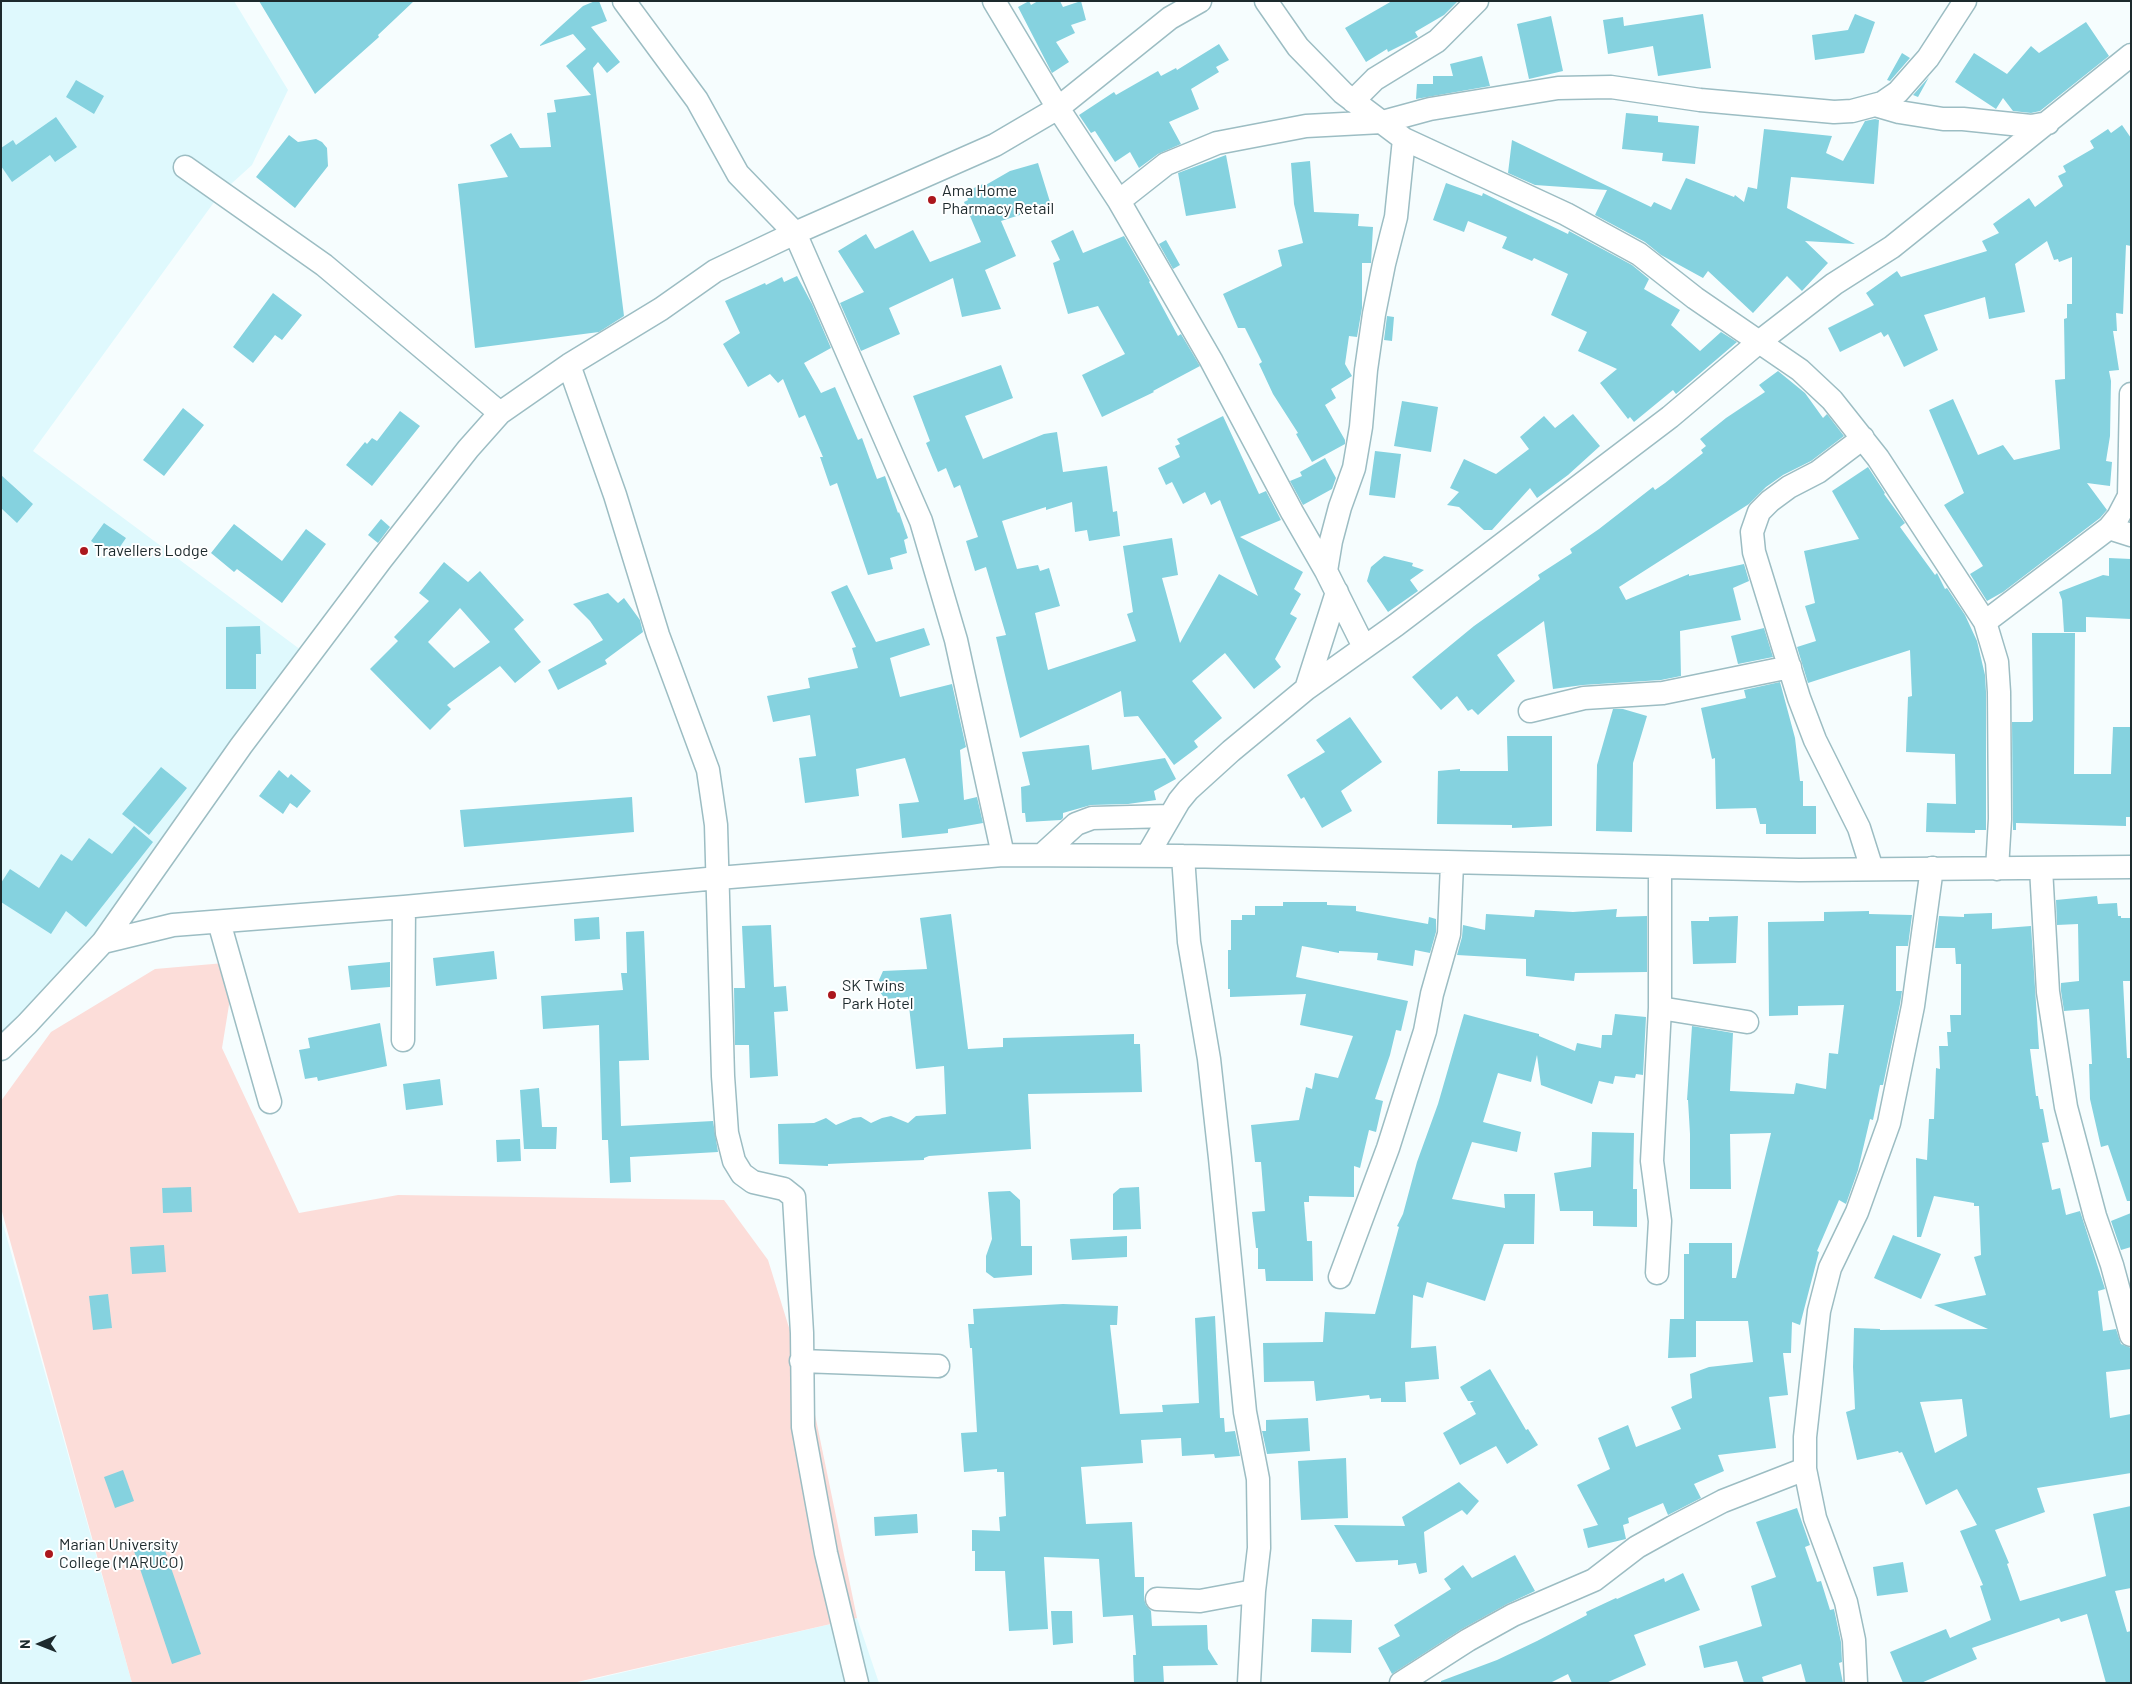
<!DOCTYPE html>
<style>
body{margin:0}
#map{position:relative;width:2132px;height:1684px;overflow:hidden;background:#f6fdfe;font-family:Barlow,sans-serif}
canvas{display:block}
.frame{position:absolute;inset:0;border:2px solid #1d2a2d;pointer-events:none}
.north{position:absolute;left:15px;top:1619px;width:50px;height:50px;-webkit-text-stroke:4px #fff;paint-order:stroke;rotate:269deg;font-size:14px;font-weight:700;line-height:20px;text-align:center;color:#1d2a2d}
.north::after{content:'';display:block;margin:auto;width:18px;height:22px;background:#1d2a2d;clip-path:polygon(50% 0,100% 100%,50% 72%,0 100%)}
</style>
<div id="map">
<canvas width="2132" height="1684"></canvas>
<div class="frame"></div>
<div class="north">N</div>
</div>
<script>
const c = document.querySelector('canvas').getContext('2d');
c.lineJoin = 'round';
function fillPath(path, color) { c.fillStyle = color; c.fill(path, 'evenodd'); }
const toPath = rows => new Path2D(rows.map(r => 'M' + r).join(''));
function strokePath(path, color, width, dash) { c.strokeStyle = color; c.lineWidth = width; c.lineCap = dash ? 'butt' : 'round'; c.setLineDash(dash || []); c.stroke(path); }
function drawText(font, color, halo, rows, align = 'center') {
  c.font = font + ' Barlow,sans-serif'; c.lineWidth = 4; c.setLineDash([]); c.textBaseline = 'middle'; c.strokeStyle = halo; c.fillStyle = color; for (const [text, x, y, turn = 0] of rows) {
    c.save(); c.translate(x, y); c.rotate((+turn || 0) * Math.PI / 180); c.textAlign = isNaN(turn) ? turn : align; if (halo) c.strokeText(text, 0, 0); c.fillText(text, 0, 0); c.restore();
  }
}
fillPath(toPath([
 [1,1,234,1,288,90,252,165,220,194,33,451,301,650,79,960,1,1045],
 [1,1217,60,1426,132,1683,1,1683],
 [857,1618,879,1683,573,1683,599,1678]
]), '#dff9fd');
fillPath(toPath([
 [236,962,222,1048,299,1213,398,1195,724,1200,768,1260,813,1405,857,1618,573,1683,132,1683,1,1208,1,1101,51,1032,155,969]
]), '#fcddd9');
fillPath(toPath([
 [259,1,414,1,378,35,379,37,315,94],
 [595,1,599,1,607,21,591,27,620,62,607,73,598,62,593,68,624,316,599,332,475,348,458,184,508,177,490,145,511,133,520,148,551,147,547,113,556,112,554,100,591,95,566,66,586,49,573,34,540,46,540,45,583,6],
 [1029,1,1031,5,1038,1,1060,1,1063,7,1081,1,1086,20,1071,25,1075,33,1056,42,1069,62,1052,73,1018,7],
 [1392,1,1458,1,1444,15,1415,32,1418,37,1388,52,1387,49,1366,62,1345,28],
 [1703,14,1711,68,1658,76,1653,46,1608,54,1603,20,1623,17,1624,26],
 [1855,14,1875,22,1864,53,1815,60,1812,35,1848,30],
 [1551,16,1563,71,1529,79,1517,24],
 [2086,22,2109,56,2040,111,2031,113,2013,111,2003,98,1996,109,1955,82,1974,53,2007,74,2031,46,2039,53],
 [1219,44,1229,60,1216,67,1219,72,1191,89,1199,109,1169,122,1181,144,1158,154,1139,168,1130,152,1115,162,1095,131,1091,133,1079,115,1114,92,1116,95,1158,71,1161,76,1176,68,1177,70],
 [1902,53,1910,58,1890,81,1887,80],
 [1482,56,1490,86,1416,99,1417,84,1433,84,1433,76,1453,76,1450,64],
 [1929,77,1918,97,1913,95],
 [76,80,104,96,94,114,66,97],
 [1626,113,1658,116,1658,122,1699,126,1695,164,1662,161,1663,153,1622,149],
 [56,117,77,147,55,162,50,155,12,182,1,166,1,148,13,140,16,145],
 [1875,119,1879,120,1874,184,1791,177,1787,208,1855,244,1805,241,1828,263,1802,291,1787,276,1753,313,1708,271,1703,278,1661,255,1645,242,1595,215,1607,190,1535,185,1508,173,1512,140,1651,207,1654,202,1671,210,1686,178,1734,197,1735,195,1744,202,1748,187,1757,189,1764,129,1832,136,1826,153,1843,161,1865,121],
 [2122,125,2131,138,2131,246,2126,245,2123,314,2116,313,2117,331,2113,331,2119,370,2109,371,2111,381,2110,436,2106,461,2112,462,2110,486,2087,483,2107,510,2100,518,2003,592,1987,601,1970,574,1983,566,1944,505,1964,493,1929,410,1953,399,1978,455,2003,445,2014,460,2060,449,2055,380,2065,379,2064,319,2067,318,2067,304,2072,304,2072,257,2059,262,2058,259,2054,260,2047,241,2015,264,2025,312,1989,319,1985,297,1924,315,1938,350,1904,367,1888,334,1884,337,1881,332,1840,352,1828,328,1874,305,1866,293,1897,271,1901,277,1987,251,1982,241,1999,233,1993,224,2029,198,2035,207,2063,186,2058,176,2066,172,2063,166,2094,148,2090,141,2108,129,2111,133],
 [289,135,298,142,316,139,322,142,327,148,328,166,295,208,256,177],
 [1226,155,1236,208,1186,216,1178,173],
 [1310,161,1314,212,1359,214,1358,226,1373,227,1371,263,1362,263,1362,308,1357,337,1349,336,1345,364,1352,376,1331,389,1336,398,1325,405,1345,440,1345,444,1312,462,1296,434,1298,433,1273,394,1259,364,1262,362,1245,328,1238,328,1223,294,1282,266,1278,250,1303,243,1294,204,1291,163],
 [1038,163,1051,205,1001,221,1016,256,985,270,1001,309,962,317,953,278,889,308,900,334,861,351,840,303,864,292,838,251,866,234,875,249,913,230,930,262,981,242,964,202,968,200,965,192,983,184,984,186,1010,171],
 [1446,183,1482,196,1483,193,1568,234,1569,231,1632,265,1649,279,1644,289,1680,310,1671,325,1700,351,1721,332,1737,342,1676,394,1673,390,1634,422,1630,417,1628,419,1600,383,1617,369,1578,351,1587,332,1551,315,1568,274,1534,258,1532,261,1502,248,1507,237,1468,221,1464,232,1433,220],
 [1073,230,1083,253,1124,236,1150,281,1149,282,1178,336,1181,334,1200,366,1153,391,1154,392,1102,417,1082,375,1125,354,1098,306,1068,314,1053,263,1060,260,1051,241],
 [1166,240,1180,265,1173,269,1159,244],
 [797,276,812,304,831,348,804,363,821,393,835,387,858,440,862,438,877,479,885,476,898,513,899,512,908,538,904,540,907,553,890,558,893,569,868,575,837,483,830,486,820,457,823,457,805,415,799,418,783,379,778,383,770,374,748,387,723,344,740,333,725,301,765,283,766,285,782,277,784,282],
 [273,293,302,315,282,340,275,335,253,363,233,347],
 [1387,316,1394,317,1392,341,1384,340],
 [1001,365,1013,398,965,416,983,459,1044,434,1057,432,1063,472,1107,466,1113,512,1117,511,1120,536,1089,541,1087,530,1075,532,1072,502,1046,510,1046,507,1002,521,1017,569,1038,565,1040,571,1049,568,1060,606,1035,613,1048,670,1136,641,1127,614,1133,612,1123,546,1172,538,1178,575,1162,578,1180,643,1219,574,1258,596,1220,500,1211,505,1205,492,1183,504,1172,482,1166,485,1158,468,1180,457,1175,446,1180,444,1177,439,1223,416,1259,494,1266,491,1281,520,1240,537,1303,572,1294,589,1301,594,1290,614,1297,618,1275,659,1281,667,1254,689,1225,653,1192,681,1222,718,1194,741,1198,747,1174,765,1138,716,1124,717,1121,691,1020,738,996,637,1006,635,986,567,975,571,966,541,978,537,960,485,954,488,946,468,938,472,926,443,930,441,913,396],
 [1778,371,1805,393,1823,418,1827,414,1844,436,1811,461,1783,475,1766,487,1749,504,1619,587,1626,600,1689,574,1689,576,1744,564,1749,581,1733,588,1741,620,1680,631,1681,676,1661,680,1583,685,1553,689,1544,621,1497,655,1515,681,1478,715,1472,709,1468,711,1457,696,1441,710,1412,677,1474,626,1540,579,1538,575,1572,553,1570,549,1599,529,1653,487,1655,490,1665,483,1703,453,1701,450,1706,446,1700,439,1726,418,1765,392,1759,385],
 [1402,401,1438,407,1431,452,1394,446],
 [183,408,204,425,164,476,143,460],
 [400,411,420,426,372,486,346,465,365,442,367,444,372,438,377,441],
 [1573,414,1600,446,1568,475,1537,498,1530,488,1492,530,1484,530,1459,507,1447,505,1459,492,1450,488,1464,459,1496,474,1529,449,1520,437,1544,416,1555,428],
 [1375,451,1401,454,1395,498,1369,495],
 [1325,458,1336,478,1332,489,1303,505,1290,481,1302,476,1300,472],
 [1868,467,1885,493,1884,494,1905,523,1900,527,1935,575,1937,573,1945,589,1947,588,1965,615,1977,641,1985,675,1986,692,1986,830,1975,830,1975,833,1926,832,1927,803,1956,804,1955,754,1906,752,1908,697,1912,696,1910,650,1808,683,1797,647,1816,641,1805,606,1815,603,1804,551,1859,539,1832,491],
 [1,475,33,504,17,523,1,508],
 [381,519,390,527,378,543,368,535],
 [104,523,126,538,113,557,91,541],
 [234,524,282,561,306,529,326,544,282,603,237,569,234,572,211,553],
 [1384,556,1413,563,1412,566,1424,570,1410,580,1418,591,1388,612,1367,581,1371,567],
 [2109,558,2131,559,2131,619,2086,617,2086,632,2064,632,2062,600,2059,592,2103,575,2109,576],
 [444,562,468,582,480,571,524,620,514,629,541,662,515,683,500,666,447,705,451,709,430,730,370,669,398,641,394,637,429,601,419,593],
 [460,608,490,642,454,668,428,642],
 [847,585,876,642,924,628,930,645,890,658,900,697,952,684,966,747,960,750,964,800,977,797,983,823,948,829,948,833,902,838,899,804,919,802,905,758,856,769,859,796,805,803,799,758,816,756,810,715,773,722,767,696,810,688,808,678,858,668,852,648,856,647,831,592],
 [608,593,618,603,624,598,640,620,643,632,605,660,607,664,558,690,548,670,603,640,590,621,573,604],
 [260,626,261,654,256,654,256,689,226,689,226,627],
 [1764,628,1773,657,1738,664,1731,636],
 [2032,633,2075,633,2074,774,2111,774,2113,727,2131,727,2131,817,2126,817,2126,826,2016,823,2016,830,2013,830,2012,722,2031,722,2033,720],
 [1780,682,1795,738,1800,781,1803,781,1803,806,1816,806,1816,834,1766,834,1766,824,1760,824,1756,808,1716,809,1715,758,1712,759,1701,708,1746,698,1744,690],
 [1613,709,1623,709,1647,716,1633,763,1632,832,1596,831,1597,765],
 [1350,717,1382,762,1341,791,1352,811,1322,828,1304,797,1301,799,1287,775,1325,752,1316,740],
 [1507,736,1552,736,1552,826,1512,828,1512,825,1437,824,1438,771,1460,769,1460,771,1508,771],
 [1089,745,1092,770,1165,758,1176,779,1154,791,1156,800,1128,804,1091,805,1063,813,1063,818,1061,820,1026,822,1025,813,1022,813,1021,787,1030,785,1022,752],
 [161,767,187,788,149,835,122,814],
 [279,770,288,778,291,774,311,791,297,808,290,803,283,814,259,796],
 [632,797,634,832,464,847,460,810],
 [134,826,153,842,86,927,66,911,51,934,1,902,1,883,10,869,39,888,61,854,72,861,89,838,112,854],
 [2097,896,2098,904,2117,903,2118,916,2121,916,2121,918,2131,918,2131,981,2123,981,2127,1058,2131,1058,2131,1201,2127,1201,2108,1145,2101,1147,2090,1099,2089,1064,2092,1064,2089,1009,2064,1011,2061,991,2061,983,2079,981,2078,924,2057,925,2056,900],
 [1283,902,1327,902,1327,905,1356,906,1356,911,1428,924,1429,917,1436,919,1436,932,1430,953,1415,950,1413,966,1377,960,1378,953,1339,951,1339,953,1302,946,1296,977,1408,1001,1401,1031,1396,1030,1390,1055,1375,1099,1383,1101,1376,1132,1369,1130,1360,1168,1354,1166,1354,1197,1309,1196,1309,1202,1304,1202,1307,1241,1312,1241,1313,1281,1266,1281,1265,1269,1258,1269,1258,1248,1256,1248,1252,1212,1265,1211,1261,1162,1255,1162,1251,1125,1299,1120,1306,1087,1312,1089,1315,1073,1338,1078,1353,1036,1300,1025,1306,994,1230,997,1230,989,1228,989,1228,950,1231,950,1231,920,1242,920,1242,915,1255,915,1255,906,1283,906],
 [1617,909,1616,917,1647,916,1647,972,1575,973,1574,981,1526,976,1526,959,1457,955,1462,937,1463,925,1485,930,1486,914,1534,917,1535,910,1573,912],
 [1869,911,1869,914,1912,915,1908,946,1896,946,1896,991,1902,991,1900,1004,1883,1085,1880,1085,1873,1120,1870,1119,1858,1170,1846,1204,1839,1200,1817,1251,1819,1252,1800,1325,1792,1322,1791,1353,1783,1353,1788,1395,1769,1397,1776,1448,1718,1455,1724,1471,1694,1484,1701,1498,1668,1515,1663,1503,1628,1518,1629,1523,1623,1525,1626,1539,1588,1548,1583,1529,1598,1525,1577,1485,1610,1469,1598,1438,1628,1425,1636,1447,1681,1429,1671,1407,1692,1398,1690,1374,1709,1367,1753,1362,1748,1321,1696,1321,1696,1357,1668,1358,1670,1319,1684,1319,1684,1254,1689,1254,1689,1243,1732,1243,1732,1278,1736,1278,1771,1133,1730,1134,1731,1189,1690,1189,1690,1134,1688,1100,1687,1100,1692,1026,1733,1033,1730,1091,1794,1094,1796,1083,1826,1089,1829,1053,1838,1054,1844,1005,1798,1006,1798,1015,1769,1016,1768,922,1824,921,1824,912],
 [1992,913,1992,929,2031,926,2039,1049,2030,1049,2036,1096,2038,1096,2040,1109,2043,1109,2049,1142,2042,1143,2052,1190,2060,1188,2066,1215,2080,1211,2105,1289,2098,1291,2103,1331,2116,1329,2121,1344,2131,1348,2131,1369,2106,1372,2110,1418,2131,1414,2131,1473,2037,1488,2045,1512,1995,1530,2009,1563,2007,1564,2020,1601,2106,1576,2093,1514,2131,1506,2131,1588,2115,1591,2127,1632,2131,1631,2131,1683,2106,1683,2087,1614,2061,1622,2059,1618,1972,1648,1977,1659,1921,1683,1903,1683,1890,1652,1946,1629,1950,1638,1991,1620,1980,1586,1983,1585,1960,1531,1977,1525,1957,1489,1926,1505,1902,1452,1899,1453,1898,1451,1857,1460,1846,1412,1855,1409,1853,1367,1854,1328,1880,1329,1880,1330,1988,1329,1934,1305,1986,1295,1974,1257,1981,1255,1979,1206,1974,1206,1974,1203,1934,1196,1921,1237,1917,1237,1916,1158,1927,1160,1929,1119,1934,1119,1936,1068,1940,1069,1939,1046,1948,1046,1947,1032,1951,1032,1950,1015,1961,1015,1961,964,1956,964,1955,948,1935,948,1939,916,1964,917,1964,914],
 [1962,1399,1967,1436,1935,1453,1920,1402],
 [951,914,968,1049,1003,1047,1003,1038,1134,1034,1134,1044,1140,1044,1142,1092,1028,1094,1031,1149,929,1156,924,1158,924,1160,828,1164,828,1166,779,1164,778,1124,814,1123,826,1118,836,1125,853,1118,861,1117,871,1123,882,1118,891,1116,908,1123,916,1116,946,1114,944,1066,916,1069,908,997,885,999,880,992,879,980,883,971,927,969,920,918],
 [1738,916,1736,963,1693,964,1691,921,1709,921,1709,917],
 [599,917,600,939,575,941,574,919],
 [771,925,774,987,786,986,788,1011,774,1012,778,1076,750,1078,749,1045,735,1045,734,988,745,988,742,926],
 [644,931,649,1060,619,1061,621,1126,713,1121,718,1152,630,1157,631,1182,610,1183,608,1140,602,1140,599,1025,543,1029,541,996,623,990,621,973,627,973,626,932],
 [494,951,497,979,436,986,433,958],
 [390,962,390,987,351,990,348,966],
 [1464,1014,1539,1034,1539,1036,1575,1051,1577,1043,1601,1048,1602,1035,1612,1035,1615,1014,1646,1017,1643,1075,1636,1074,1635,1078,1615,1076,1613,1084,1599,1081,1592,1104,1541,1085,1537,1055,1531,1082,1498,1073,1483,1122,1521,1132,1517,1152,1472,1142,1452,1199,1505,1208,1504,1194,1535,1194,1534,1244,1504,1244,1485,1301,1427,1282,1423,1298,1413,1295,1411,1348,1436,1346,1439,1379,1405,1382,1406,1402,1381,1402,1381,1398,1370,1399,1369,1395,1316,1401,1314,1381,1264,1382,1263,1343,1323,1342,1325,1312,1375,1314,1399,1227,1397,1226,1403,1214,1417,1162,1438,1104],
 [380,1023,387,1066,318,1081,317,1077,305,1079,299,1050,310,1048,308,1038],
 [440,1079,443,1105,406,1110,403,1084],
 [539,1088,542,1127,557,1127,556,1149,524,1149,520,1090],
 [1592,1132,1634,1133,1633,1189,1637,1189,1637,1227,1593,1226,1593,1211,1560,1211,1554,1173,1591,1167],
 [520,1139,521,1161,497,1162,496,1140],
 [191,1187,192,1212,163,1213,162,1188],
 [1139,1187,1141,1229,1113,1230,1113,1194,1120,1188],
 [1010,1191,1020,1200,1021,1246,1032,1246,1032,1275,994,1278,986,1272,986,1256,992,1239,988,1192],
 [2131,1213,2131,1247,2121,1250,2111,1221],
 [1893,1235,1941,1254,1921,1299,1874,1278],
 [1127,1236,1127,1257,1072,1260,1070,1239],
 [164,1245,166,1272,132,1274,130,1247],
 [108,1294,112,1328,93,1330,89,1296],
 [1063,1304,1118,1306,1117,1325,1110,1325,1120,1414,1163,1412,1162,1405,1199,1403,1195,1318,1215,1316,1220,1418,1224,1418,1225,1432,1235,1431,1240,1456,1215,1458,1214,1454,1182,1456,1181,1438,1141,1440,1143,1463,1081,1467,1086,1524,1132,1522,1135,1577,1144,1577,1144,1599,1146,1605,1151,1611,1152,1626,1207,1625,1208,1649,1218,1665,1163,1666,1164,1683,1134,1683,1133,1655,1136,1655,1133,1615,1103,1617,1099,1559,1044,1557,1048,1629,1009,1631,1005,1571,975,1571,975,1551,972,1551,972,1530,1000,1531,999,1517,1006,1516,1004,1472,997,1472,997,1469,964,1472,961,1433,977,1432,972,1348,970,1348,968,1324,974,1324,973,1309],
 [1490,1369,1526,1430,1528,1429,1538,1445,1507,1464,1496,1446,1460,1465,1443,1433,1476,1414,1470,1403,1474,1401,1468,1401,1460,1387],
 [1308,1418,1310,1451,1267,1454,1262,1431,1266,1431,1266,1420],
 [1346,1458,1348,1518,1301,1520,1298,1461],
 [123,1470,134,1501,115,1508,104,1477],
 [1459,1482,1479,1501,1467,1515,1462,1510,1424,1532,1427,1572,1419,1574,1416,1563,1398,1565,1398,1560,1356,1562,1334,1525,1405,1526,1402,1517],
 [1797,1508,1810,1545,1805,1547,1817,1582,1821,1581,1830,1610,1834,1609,1841,1642,1842,1662,1839,1663,1843,1683,1806,1683,1801,1664,1762,1677,1764,1683,1744,1683,1737,1661,1704,1668,1699,1646,1762,1626,1751,1586,1776,1577,1756,1522],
 [917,1514,918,1533,875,1536,874,1517],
 [162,1542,201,1654,172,1664,134,1551],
 [1515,1555,1535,1591,1507,1604,1462,1629,1392,1674,1378,1648,1400,1636,1394,1625,1451,1589,1444,1579,1463,1565,1472,1578],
 [1903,1562,1908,1592,1877,1596,1873,1567],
 [1683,1573,1700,1610,1634,1635,1646,1665,1606,1683,1572,1683,1568,1674,1550,1683,1441,1683,1441,1681,1497,1660,1537,1641,1587,1615,1586,1612,1616,1598,1617,1599,1664,1578,1665,1582],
 [1051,1611,1072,1611,1073,1643,1053,1645],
 [1312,1619,1352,1620,1351,1653,1311,1652]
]), '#85d2df');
const minor = toPath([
 [624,1,697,100,738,174,795,233,921,521,956,640,1003,855],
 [994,1,1058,108,1119,201,1211,360,1292,512,1326,571,1364,647],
 [1266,1,1298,47,1343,93,1404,139,1566,214,1639,254,1695,298,1800,370,1832,400,1878,458,1985,622,1997,662,1999,692,2000,819,1997,869],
 [1353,101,1375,79,1437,41,1477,1],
 [1875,105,1899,112,1943,119,1963,119,2031,126,2048,123],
 [185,167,324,265,500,413],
 [1119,201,1166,164,1217,143,1306,126,1382,122,1430,109,1558,88,1611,87,1700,100,1834,112,1852,111,1882,103,1898,92,1928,58,1965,1],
 [569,365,615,495,658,635,708,770,716,825,723,1076,727,1133,734,1161,742,1174,753,1182,784,1189,794,1197,802,1333,803,1427,826,1553,857,1683],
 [1863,438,1818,472,1789,487,1770,501,1759,512,1752,532,1754,552,1799,698,1815,740,1859,828,1872,869],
 [2109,528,2131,535],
 [1326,571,1331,541,1340,507,1354,468,1361,427,1366,370,1374,314,1384,264,1396,217,1404,139],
 [1985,622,2109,528,2118,517,2129,496,2131,394],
 [1306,689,1337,592],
 [1530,711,1584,698,1663,693,1790,667],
 [1042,855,1076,824,1092,818,1170,816],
 [1147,856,1179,801,1188,790,1231,751,1306,689,1396,625,1670,417,1759,342,1834,284,1892,247,2131,55],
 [1183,856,1189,942,1209,1059,1220,1158,1245,1412,1258,1479,1259,1548,1254,1591,1249,1683],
 [2041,868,2048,992,2066,1107,2095,1216,2112,1265,2131,1335],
 [219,922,270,1102],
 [103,942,241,746,381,560,468,449,500,413,569,365,661,309,715,271,795,233,995,145,1058,108,1170,18,1200,1],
 [1660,1008,1747,1022],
 [403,1040,404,907],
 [1,1049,27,1024,103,942,173,925,404,907,718,878,1003,855,1183,856,1799,870,2131,867],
 [1657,1273,1660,1221,1652,1161,1660,1008,1660,867],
 [1340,1277,1388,1148,1425,1031,1432,994,1449,934,1452,864],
 [801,1361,938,1366],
 [1157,1599,1200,1601,1254,1591],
 [1401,1683,1468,1640,1513,1615,1594,1580,1637,1547,1673,1527,1723,1501,1805,1469],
 [1856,1683,1854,1640,1846,1602,1815,1518,1805,1469,1805,1437,1819,1311,1830,1268,1857,1212,1889,1123,1913,1006,1932,868]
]);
strokePath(minor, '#9cbdc3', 25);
strokePath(minor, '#fff', 22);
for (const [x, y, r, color] of [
 [932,200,5,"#ab171d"],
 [84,551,5,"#ab171d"],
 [832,995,5,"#ab171d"],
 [49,1554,5,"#ab171d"]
]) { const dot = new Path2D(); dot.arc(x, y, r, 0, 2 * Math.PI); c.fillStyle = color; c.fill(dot); strokePath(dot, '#fff', 2); }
drawText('16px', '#1d2a2d', '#fff', [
 ["Ama Home",942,191],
 ["Pharmacy Retail",942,209],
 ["Travellers Lodge",94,551],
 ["SK Twins",842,986],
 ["Park Hotel",842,1004],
 ["Marian University",59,1545],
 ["College (MARUCO)",59,1563]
], 'left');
</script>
